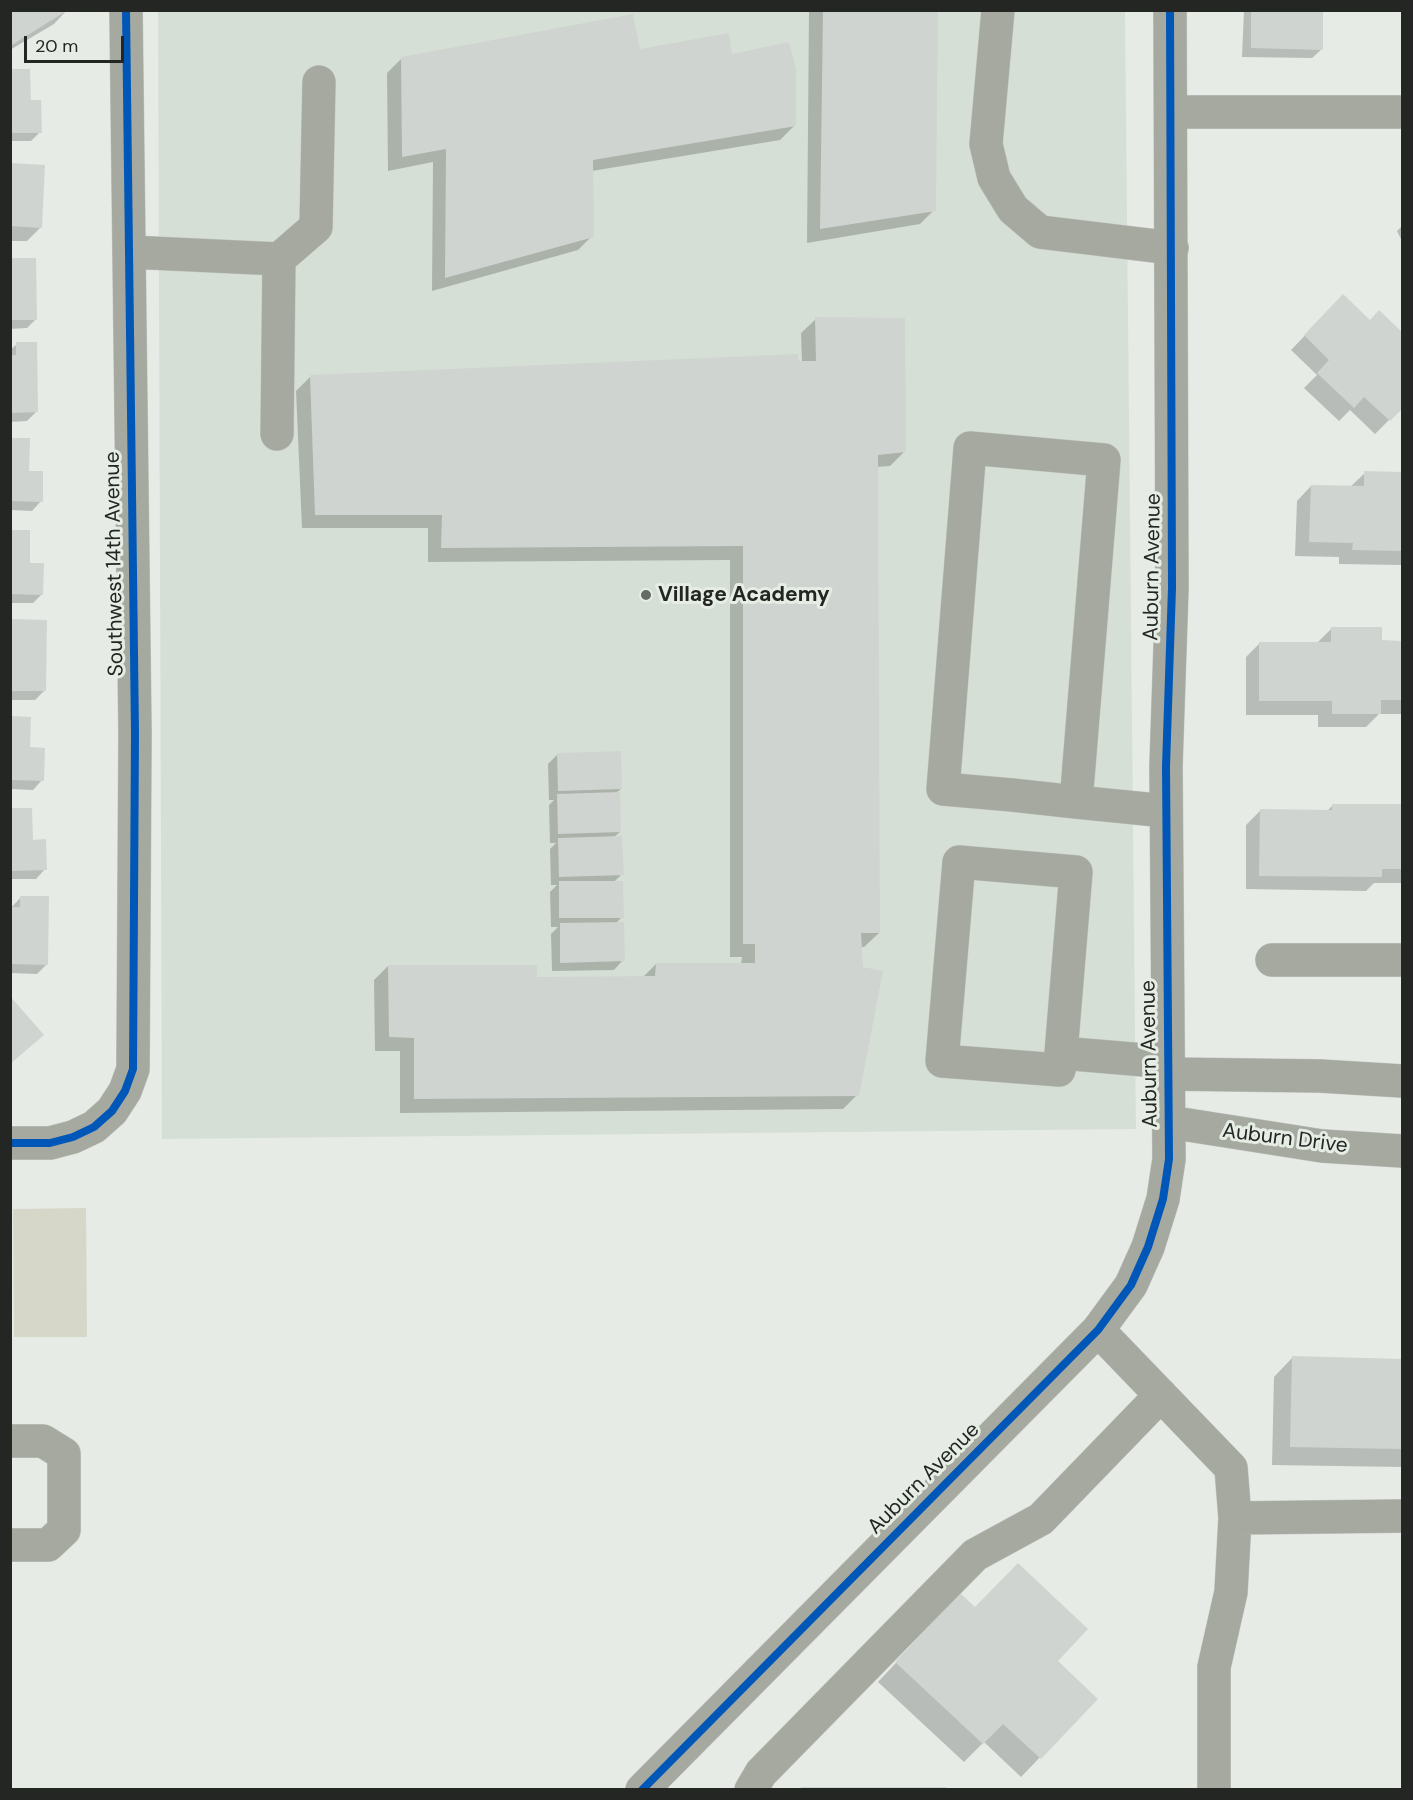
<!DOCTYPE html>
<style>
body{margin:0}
#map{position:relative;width:1413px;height:1800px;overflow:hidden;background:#e6ebe6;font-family:"DM Sans",sans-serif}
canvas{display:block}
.frame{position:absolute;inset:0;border:12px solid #232623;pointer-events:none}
.scale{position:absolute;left:24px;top:36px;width:100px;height:27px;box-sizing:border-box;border:3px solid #232623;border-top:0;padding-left:8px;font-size:18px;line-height:21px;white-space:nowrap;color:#232623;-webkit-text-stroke:4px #e5ede4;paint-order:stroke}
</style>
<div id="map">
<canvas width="1413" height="1800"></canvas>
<div class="frame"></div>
<div class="scale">20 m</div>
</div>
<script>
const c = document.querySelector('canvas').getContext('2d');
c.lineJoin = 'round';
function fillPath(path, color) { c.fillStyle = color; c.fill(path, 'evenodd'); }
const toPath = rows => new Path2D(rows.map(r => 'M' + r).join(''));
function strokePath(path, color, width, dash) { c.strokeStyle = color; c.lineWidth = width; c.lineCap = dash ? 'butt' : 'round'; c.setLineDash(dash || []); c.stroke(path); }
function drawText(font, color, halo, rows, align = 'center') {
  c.font = font + ' "DM Sans",sans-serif'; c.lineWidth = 6; c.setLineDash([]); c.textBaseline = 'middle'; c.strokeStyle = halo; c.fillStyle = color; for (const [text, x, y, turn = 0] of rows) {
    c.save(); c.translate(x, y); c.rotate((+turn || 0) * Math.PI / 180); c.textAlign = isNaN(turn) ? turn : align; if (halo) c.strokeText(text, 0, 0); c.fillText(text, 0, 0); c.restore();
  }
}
fillPath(toPath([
 [158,11,1125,11,1136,1129,162,1139]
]), '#d6dfd5');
fillPath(toPath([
 [86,1208,87,1337,14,1337,13,1209]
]), '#d7d7c9');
fillPath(toPath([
 [10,10,67,10,54,24,10,50],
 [809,10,936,10,934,210,920,224,807,243],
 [1244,10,1322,10,1322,49,1312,58,1242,57],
 [638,51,731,56,795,125,780,140,592,171,592,236,578,250,432,291,433,162,388,171,387,73,401,59],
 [10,71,30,102,40,132,31,141,10,141],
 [10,165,41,227,27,241,10,241],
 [1402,226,1402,241,1397,231],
 [10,260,36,319,27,328,10,329],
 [1343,296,1370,321,1379,312,1402,334,1402,407,1375,434,1350,410,1339,421,1304,388,1317,375,1291,350],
 [816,319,904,452,890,466,876,467,879,933,864,947,860,947,857,1095,843,1109,400,1113,400,1051,375,1051,374,980,388,966,535,978,643,977,656,964,741,964,742,957,730,957,730,560,428,562,428,528,302,528,296,391,311,376,802,363,801,333],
 [17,344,36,412,27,421,10,422,10,350],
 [10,439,41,501,32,511,10,510],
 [1365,473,1402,473,1402,565,1339,564,1339,557,1295,556,1297,501,1311,486,1350,487],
 [10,532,42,594,33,603,10,603],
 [10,621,44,691,35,700,10,700],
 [1332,628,1380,642,1402,642,1402,714,1379,714,1366,727,1318,727,1318,715,1246,715,1246,657,1260,643,1317,643],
 [10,718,29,749,42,780,33,790,10,789],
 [558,754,621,789,616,793,620,832,613,838,622,874,614,882,622,917,616,923,623,960,614,970,552,971,551,934,558,927,551,927,550,892,557,885,551,885,550,849,556,843,550,843,549,805,554,800,549,800,548,764],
 [1333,805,1402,806,1402,883,1374,883,1366,891,1246,889,1246,825,1260,811,1326,812],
 [10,810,32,841,45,869,36,879,10,879],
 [21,897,46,965,37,974,10,973,10,909],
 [1292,1358,1402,1360,1402,1467,1272,1465,1274,1377],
 [975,1609,1056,1661,1096,1699,1021,1777,984,1742,964,1762,878,1682,942,1614]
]), '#0003');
fillPath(toPath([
 [10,10,68,10,10,46],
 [823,10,938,10,936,211,820,229],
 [1251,10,1323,10,1323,50,1251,48],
 [633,14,640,49,729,33,732,54,789,42,796,69,796,126,593,160,594,237,445,278,446,149,402,157,401,57],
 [10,69,30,69,31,100,41,100,42,133,10,133],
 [10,163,45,165,42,228,10,226],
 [10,258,36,258,37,320,10,320],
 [1343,294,1370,320,1379,310,1402,332,1402,409,1390,421,1364,397,1354,408,1317,373,1329,360,1304,335],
 [815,317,905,318,906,452,878,455,880,933,861,933,863,967,883,971,859,1096,414,1099,414,1038,389,1037,388,965,537,965,537,977,655,976,656,963,755,963,755,944,743,944,743,546,441,548,442,515,315,515,310,375,798,354,799,361,816,361],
 [16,342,37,342,38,412,10,413,10,355,16,355],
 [10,438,30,438,29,471,43,471,43,502,10,501],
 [1364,471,1402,472,1402,551,1352,550,1353,543,1309,542,1311,485,1364,486],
 [10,530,30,530,30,563,44,563,43,595,10,594],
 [10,619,47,620,46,691,10,691],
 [1331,627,1382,627,1382,640,1402,641,1402,700,1381,700,1381,714,1332,714,1332,701,1259,701,1259,642,1331,642],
 [10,716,31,717,30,747,45,748,44,781,10,780],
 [621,751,622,789,558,791,557,753],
 [620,792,621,832,558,834,557,794],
 [1332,804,1402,804,1402,869,1382,869,1382,877,1259,876,1260,809,1332,810],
 [10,808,32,808,33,840,46,839,47,870,10,871],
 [622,836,624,875,559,877,558,838],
 [559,881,623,881,624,918,559,918],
 [20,896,49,896,48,965,10,964,10,907,20,907],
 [624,922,625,961,560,963,560,923],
 [10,996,44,1035,10,1064],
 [1292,1356,1402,1359,1402,1449,1290,1447],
 [1018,1563,1088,1629,1058,1661,1098,1699,1041,1759,1003,1724,983,1744,895,1662,960,1593,975,1607],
 [801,1787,946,1787,946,1790,800,1790]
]), '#d0d4d1');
const minor = toPath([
 [998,10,986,144,994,178,1013,209,1040,232,1172,248],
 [1172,112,1402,112],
 [129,252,279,259,316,227,319,82],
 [277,434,279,259],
 [1076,802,1104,460,970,448,943,789,1012,795,1076,802,1166,811],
 [1272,960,1402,960],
 [1061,1053,1059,1070,942,1061,959,862,1076,872,1061,1053,1168,1062],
 [1169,1074,1320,1076,1402,1081],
 [1169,1122,1322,1146,1402,1151],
 [10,1143,50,1143,73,1137,94,1127,112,1111,125,1091,133,1069,135,733,126,10],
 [1098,1330,1231,1468,1235,1518,1231,1592,1214,1667,1214,1790],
 [10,1441,43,1441,64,1454,64,1530,48,1545,10,1545],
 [1235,1518,1402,1516],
 [642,1790,1098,1330,1131,1285,1148,1247,1163,1199,1169,1159,1166,766,1172,588,1170,10],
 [751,1790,761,1773,975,1555,1041,1519,1161,1395]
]);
strokePath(minor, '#c4c7c4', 34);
strokePath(minor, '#a5a99f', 33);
strokePath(toPath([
 [10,1143,50,1143,73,1137,94,1127,112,1111,125,1091,133,1069,135,733,126,10],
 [642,1790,1098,1330,1131,1285,1148,1247,1163,1199,1169,1159,1166,766,1172,588,1170,10]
]), '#0057b8', 8);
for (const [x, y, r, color] of [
 [646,595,6,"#676b67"]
]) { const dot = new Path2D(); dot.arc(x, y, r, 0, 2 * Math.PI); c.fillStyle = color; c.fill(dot); strokePath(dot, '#e5ede4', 2); }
drawText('21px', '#232623', '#e5ede4', [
 ["Southwest 14th Avenue",115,564,-91],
 ["Auburn Avenue",1153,567,-89],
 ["Auburn Avenue",1150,1054,-91],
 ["Auburn Drive",1285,1139,7],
 ["Auburn Avenue",924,1479,-45]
]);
drawText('bold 21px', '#232623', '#e5ede4', [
 ["Village Academy",658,595]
], 'left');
</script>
